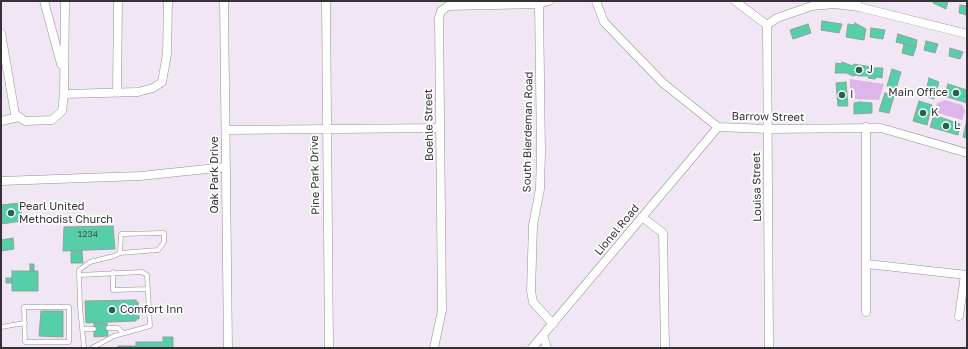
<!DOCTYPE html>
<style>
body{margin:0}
#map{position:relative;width:968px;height:349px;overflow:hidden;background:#f1e6f4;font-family:"Golos Text",sans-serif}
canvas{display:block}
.frame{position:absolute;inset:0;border:2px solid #353137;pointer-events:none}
</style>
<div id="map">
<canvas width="968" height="349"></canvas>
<div class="frame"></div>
</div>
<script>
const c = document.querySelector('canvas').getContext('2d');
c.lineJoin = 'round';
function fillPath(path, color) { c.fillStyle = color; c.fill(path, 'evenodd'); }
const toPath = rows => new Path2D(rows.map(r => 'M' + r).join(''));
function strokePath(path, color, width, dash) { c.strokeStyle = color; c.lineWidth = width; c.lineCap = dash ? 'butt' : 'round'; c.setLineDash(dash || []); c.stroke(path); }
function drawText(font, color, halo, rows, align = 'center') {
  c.font = font + ' "Golos Text",sans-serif'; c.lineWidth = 3.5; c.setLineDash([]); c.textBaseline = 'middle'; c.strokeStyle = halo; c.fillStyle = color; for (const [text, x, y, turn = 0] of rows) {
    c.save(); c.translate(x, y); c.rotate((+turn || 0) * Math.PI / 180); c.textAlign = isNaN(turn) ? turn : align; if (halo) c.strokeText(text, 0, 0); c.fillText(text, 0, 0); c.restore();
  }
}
fillPath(toPath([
 [850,79,884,84,879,100,855,99,855,91,850,91],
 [945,100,962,105,965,111,962,120,935,112,937,103]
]), '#deb5eb');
const building = toPath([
 [934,1,948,1,946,9,933,3,934,1],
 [960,5,967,6,967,15,959,13,960,5],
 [822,21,842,24,839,33,821,30,822,21],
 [855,23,866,29,864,40,846,37,848,24,854,25,855,23],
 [808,24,811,33,793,39,790,30,808,24],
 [871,28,885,30,883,39,870,37,871,28],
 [898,34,917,40,916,47,896,42,898,34],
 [926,41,938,44,935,53,924,50,926,41],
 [904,44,916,47,913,56,902,53,904,44],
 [950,48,963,52,960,59,949,56,950,48],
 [842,62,853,66,854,64,871,67,872,68,883,68,882,78,876,77,875,79,868,78,869,76,858,76,857,75,853,76,846,73,835,73,836,63,842,64,842,62],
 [892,69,901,72,896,89,887,86,892,69],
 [929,78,939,82,934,99,925,96,929,78],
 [846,82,848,106,838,106,836,83,846,82],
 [948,84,967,90,967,103,944,96,948,84],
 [885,93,894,96,889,113,879,111,885,93],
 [919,101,932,105,927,125,913,121,919,101],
 [860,102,872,103,872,113,854,114,854,103,860,102],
 [934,115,960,124,958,135,930,127,934,115],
 [967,120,967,138,963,137,967,120],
 [20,203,22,221,1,224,1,205,20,203],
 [113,226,115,249,63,251,64,227,113,226],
 [13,238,14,249,1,251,1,240,13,238],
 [71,251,82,251,83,263,71,263,71,251],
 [30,264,34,264,34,271,30,271,30,264],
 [12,271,38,271,38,291,12,291,12,271],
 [6,278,12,278,12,283,6,283,6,278],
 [136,300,136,302,138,302,139,319,136,319,136,321,86,323,85,301,136,300],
 [41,311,63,311,63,337,39,336,41,311],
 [94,323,107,323,108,336,94,337,94,323],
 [163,337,173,337,173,348,118,348,118,346,136,346,136,342,163,342,163,337]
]);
fillPath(building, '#56cea9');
strokePath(building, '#91a29b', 1);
const service = toPath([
 [113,272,113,290,148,289],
 [79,275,142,272,147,275,150,326,114,336,92,348],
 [24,307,69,307,69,342,25,342,24,307],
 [1,327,25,323],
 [108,328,118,328,123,333],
 [83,329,94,329],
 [84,348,80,307,79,270,90,262,114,256,120,253,158,250,164,242,164,233,121,234,120,253]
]);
const minor = toPath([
 [44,1,61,64],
 [224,1,228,348],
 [326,1,329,348],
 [596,1,604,22,663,83,718,127,767,129,881,128,967,153],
 [735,1,767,25,777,18,812,6,834,4,859,7],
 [856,1,859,7,967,34],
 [539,4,541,152,540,189,533,225,531,291,533,302,553,324],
 [767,25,769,348],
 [1,33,15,114,25,121,52,120,62,111,64,94,65,1],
 [117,93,118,1],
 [64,94,138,92,153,88,162,82,167,54,168,1],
 [1,121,19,117],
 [866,127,866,312],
 [226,130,440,128],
 [1,181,140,176,226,167],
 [642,217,663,233,665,348],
 [867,264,967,275],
 [959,316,965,275],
 [543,335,547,348],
 [434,348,442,310,439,18,441,11,448,6,539,4,549,1],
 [532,348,718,127]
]);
strokePath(service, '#988f9b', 5);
strokePath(minor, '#988f9b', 9);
strokePath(service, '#fff', 4);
strokePath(minor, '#fff', 8);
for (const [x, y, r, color] of [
 [859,70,4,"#246350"],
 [956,93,4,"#246350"],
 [842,95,4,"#246350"],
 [923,113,4,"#246350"],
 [946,126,4,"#246350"],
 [11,213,4,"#246350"],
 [112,310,4,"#246350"]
]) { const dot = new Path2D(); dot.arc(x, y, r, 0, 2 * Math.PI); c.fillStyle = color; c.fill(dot); strokePath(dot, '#fff', 1.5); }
drawText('9px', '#3d5854', null, [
 ["1234",88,234]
]);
drawText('11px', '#353137', '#fff', [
 ["J",867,70],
 ["Main Office",948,93,"right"],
 ["I",850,95],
 ["K",931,113],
 ["L",954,126],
 ["Pearl United",19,207],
 ["Methodist Church",19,220],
 ["Comfort Inn",120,310]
], 'left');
drawText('11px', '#353137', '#fff', [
 ["Barrow Street",768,117,1],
 ["Boehle Street",429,125,-91],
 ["South Bierdeman Road",528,132,-89],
 ["Oak Park Drive",215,175,-90],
 ["Pine Park Drive",315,175,-91],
 ["Louisa Street",757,187,-91],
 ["Lionel Road",617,230,-50]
]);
</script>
